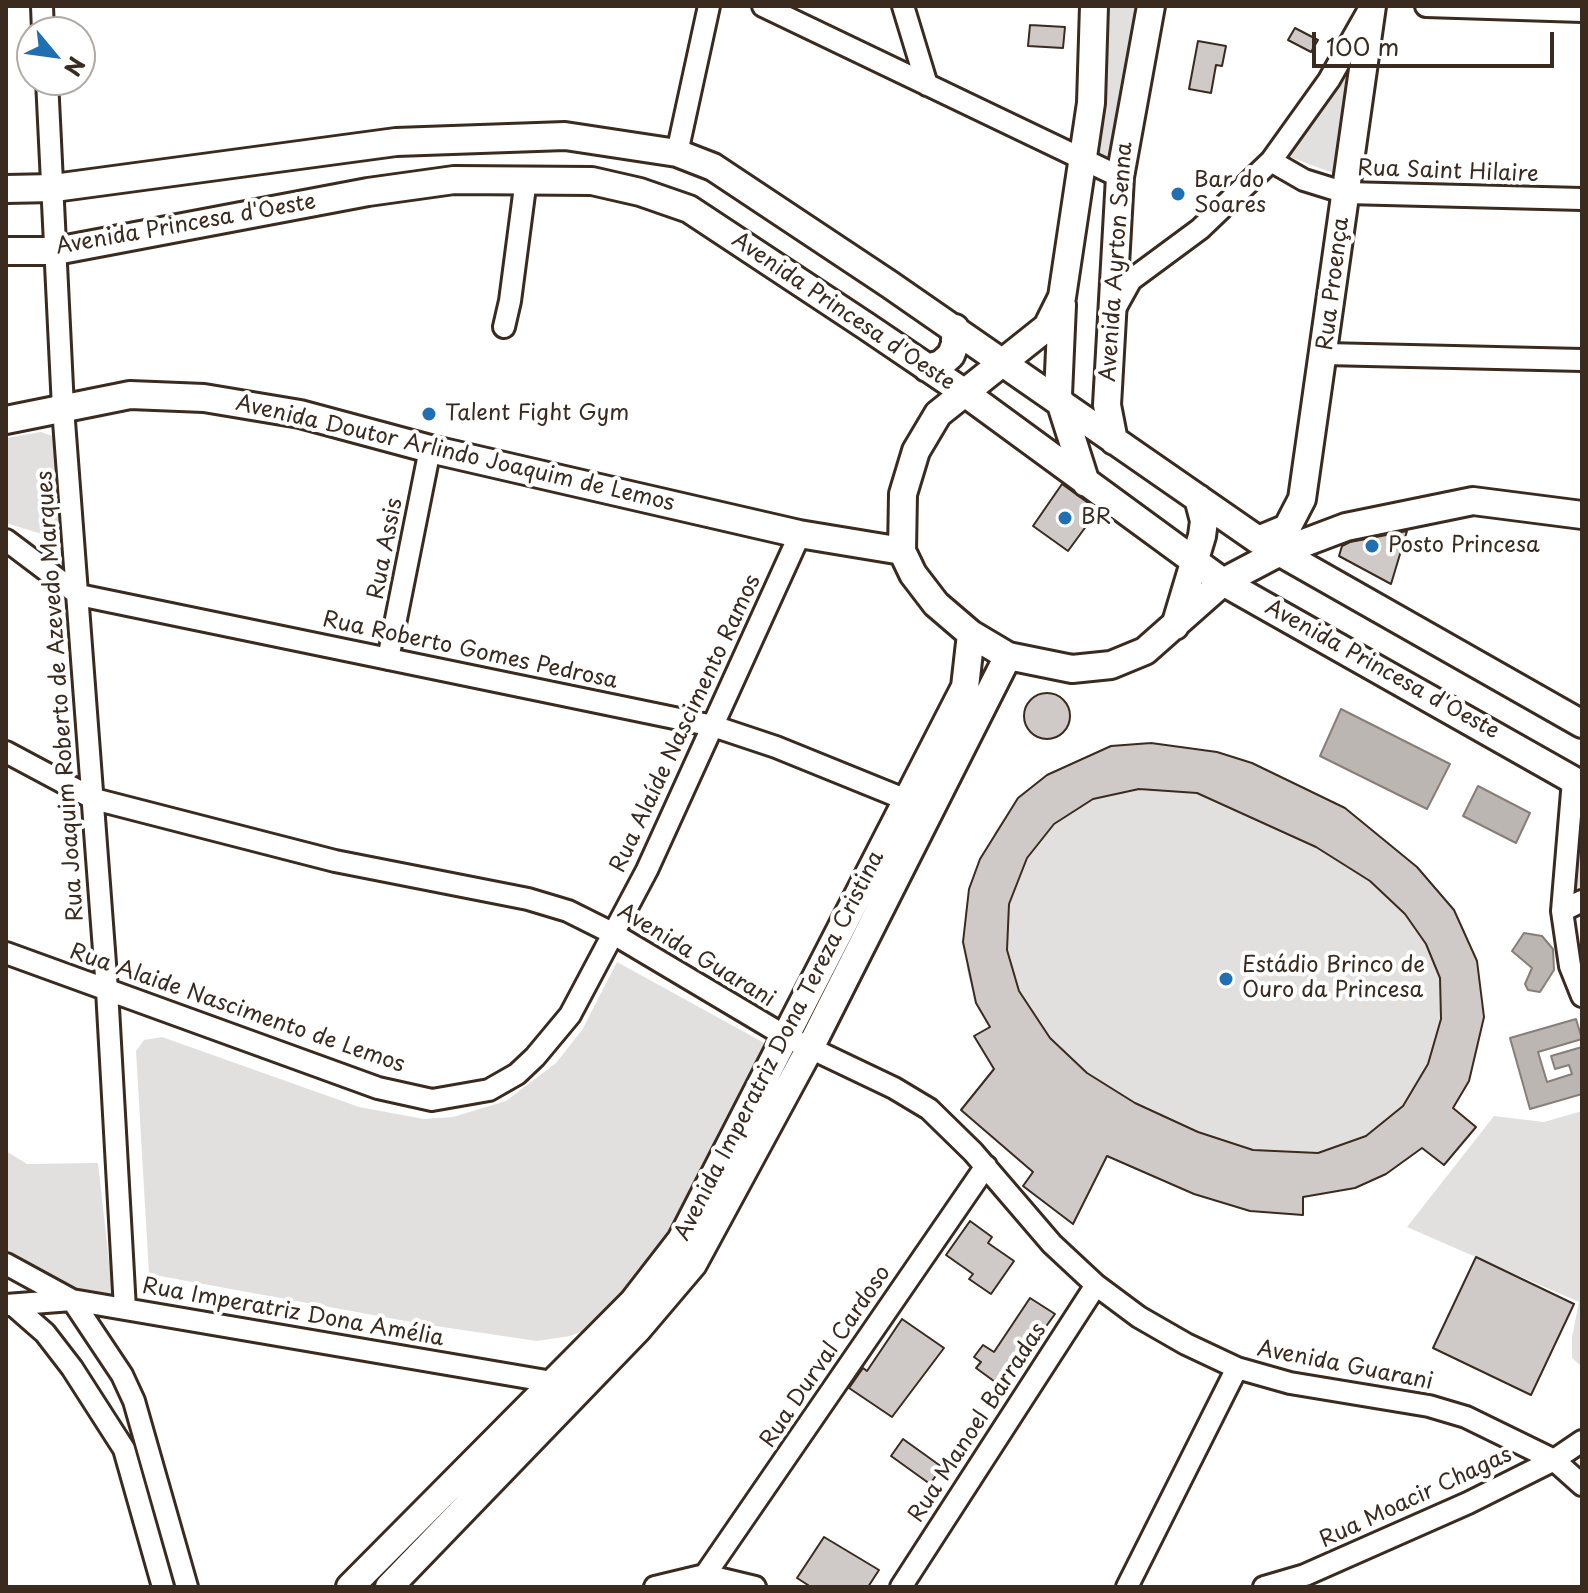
<!DOCTYPE html>
<meta charset="utf-8">
<style>
body{margin:0}
#map{position:relative;width:1588px;height:1593px;overflow:hidden;background:#fff;font-family:"Playpen Sans",sans-serif}
canvas{display:block}
.frame{position:absolute;inset:0;border:8px solid #3b2a1e;pointer-events:none}
.north{position:absolute;left:16px;top:16px;width:80px;height:80px;box-sizing:border-box;background:#fff;border:2px solid #b1aaa5;border-radius:50%;rotate:119deg;font-size:22px;font-weight:700;line-height:32px;text-align:center;color:#3b2a1e}
.north::after{content:'';display:block;margin:auto;width:28px;height:36px;background:#1f6fb2;clip-path:polygon(50% 0,100% 100%,50% 72%,0 100%)}
.scale{position:absolute;left:1312px;top:32px;width:242px;height:36px;box-sizing:border-box;border:4px solid #3b2a1e;border-top:0;padding-left:10px;font-size:24px;line-height:28px;white-space:nowrap;color:#3b2a1e;-webkit-text-stroke:6px #fff;paint-order:stroke}
</style>
<div id="map">
<canvas width="1588" height="1593"></canvas>
<div class="frame"></div>
<div class="north">N</div>
<div class="scale">100 m</div>
</div>
<script>
const c = document.querySelector('canvas').getContext('2d');
c.lineJoin = 'round';
function fillPath(path, color) { c.fillStyle = color; c.fill(path, 'evenodd'); }
const toPath = rows => new Path2D(rows.map(r => 'M' + r).join(''));
function strokePath(path, color, width, dash) { c.strokeStyle = color; c.lineWidth = width; c.lineCap = dash ? 'butt' : 'round'; c.setLineDash(dash || []); c.stroke(path); }
function drawText(font, color, halo, rows, align = 'center') {
  c.font = font + ' "Playpen Sans",sans-serif'; c.lineWidth = 8; c.setLineDash([]); c.textBaseline = 'middle'; c.strokeStyle = halo; c.fillStyle = color; for (const [text, x, y, turn = 0] of rows) {
    c.save(); c.translate(x, y); c.rotate((+turn || 0) * Math.PI / 180); c.textAlign = isNaN(turn) ? turn : align; if (halo) c.strokeText(text, 0, 0); c.fillText(text, 0, 0); c.restore();
  }
}
fillPath(toPath([
 [1104,6,1140,6,1113,155,1107,160,1097,155,1095,146],
 [1351,66,1333,173,1287,156],
 [41,432,53,436,61,540,6,523,6,438],
 [1151,743,1217,752,1252,763,1345,808,1430,881,1454,910,1477,961,1484,1017,1478,1048,1469,1081,1438,1133,1385,1174,1355,1188,1304,1197,1303,1215,1250,1211,1194,1194,1107,1156,1055,1124,974,1036,990,1027,976,1003,967,970,965,914,969,889,996,830,1018,798,1047,775,1111,746],
 [1582,801,1582,892,1573,896,1576,841],
 [617,962,768,1045,668,1243,597,1326,570,1336,537,1341,422,1324,149,1274,136,1051,144,1040,162,1037,359,1107,424,1119,453,1117,506,1101,556,1063,582,1030],
 [1582,1111,1582,1367,1572,1358,1572,1337,1579,1302,1407,1227,1494,1116,1544,1122],
 [6,1151,27,1164,98,1163,113,1297,74,1291,6,1254]
]), '#e2e0de');
const water = toPath([
 [1341,709,1450,764,1427,809,1320,756,1341,709],
 [1478,786,1530,813,1516,843,1463,816,1478,786],
 [1524,933,1542,936,1553,949,1554,970,1540,992,1528,990,1525,984,1532,968,1512,951,1524,933],
 [1576,1019,1582,1039,1538,1052,1547,1082,1572,1074,1569,1065,1555,1069,1551,1056,1582,1047,1582,1094,1530,1109,1510,1038,1576,1019]
]);
fillPath(water, '#bcb6b3');
strokePath(water, '#887e77', 2);
const building = toPath([
 [1030,25,1065,27,1063,48,1028,46,1030,25],
 [1295,28,1318,40,1311,52,1288,40,1295,28],
 [1198,41,1226,46,1222,66,1216,65,1211,93,1189,89,1198,41],
 [1062,484,1098,510,1068,551,1033,526,1062,484],
 [1407,531,1391,584,1339,556,1342,546,1350,542,1407,531],
 '1024 716a23 23 0 1 1 46 0a23 23 0 1 1-46 0Z',
 [1151,743,1217,752,1252,763,1345,808,1417,867,1454,910,1477,961,1484,1017,1469,1081,1453,1108,1476,1127,1444,1165,1422,1148,1386,1174,1355,1188,1303,1197,1303,1215,1250,1211,1194,1194,1107,1156,1073,1224,1023,1186,1033,1172,961,1110,994,1069,974,1036,990,1027,976,1003,963,942,969,889,980,859,1018,798,1047,775,1111,746,1151,743],
 [1139,789,1197,793,1316,847,1370,881,1405,914,1426,944,1440,978,1441,1019,1428,1064,1403,1106,1366,1136,1318,1153,1253,1150,1198,1132,1135,1103,1087,1073,1050,1038,1019,991,1007,950,1009,904,1027,858,1054,824,1093,799,1139,789],
 [970,1221,992,1237,988,1243,1014,1261,991,1294,969,1279,973,1274,946,1255,970,1221],
 [1476,1257,1574,1304,1531,1395,1433,1348,1476,1257],
 [1030,1298,1055,1314,1002,1387,976,1368,981,1362,974,1357,983,1345,994,1352,1030,1298],
 [902,1319,944,1348,892,1417,849,1388,863,1368,867,1371,902,1319],
 [903,1439,942,1467,930,1484,891,1456,903,1439],
 [824,1537,879,1570,868,1587,811,1587,797,1578,824,1537]
]);
fillPath(building, '#cfcac7');
strokePath(building, '#3b2a1e', 2);
const minor = toPath([
 [42,6,43,32],
 [763,6,1120,177],
 [903,6,927,85],
 [1426,6,1582,11],
 [47,80,63,408,107,990,125,1309],
 [677,153,709,6],
 [1271,161,1304,180,1346,193,1582,199],
 [1116,307,1131,280,1200,229,1271,161,1329,80,1367,13],
 [504,327,510,301,526,179],
 [1325,354,1582,360],
 [6,540,79,595,713,726,776,747,919,805],
 [388,659,430,449],
 [6,752,94,799,335,861,528,899,568,911,612,933,785,1036,894,1088,929,1109,973,1152,1052,1244,1096,1285,1139,1317,1186,1344,1237,1368,1290,1383,1429,1406,1466,1417,1554,1460,1582,1485],
 [1573,780,1562,911,1570,966,1582,996],
 [1562,911,1582,901],
 [6,953,378,1088,432,1100,489,1090,517,1074,535,1057,570,1015,647,870,800,534],
 [6,1264,72,1300,564,1384],
 [72,1300,122,1375,134,1401,187,1587],
 [6,1305,72,1300],
 [13,1305,45,1333,72,1368,124,1449,163,1587],
 [705,1575,986,1166],
 [655,1587,705,1575,755,1587],
 [901,1587,1096,1285],
 [1127,1587,1237,1368],
 [1264,1587,1305,1575,1468,1503,1554,1460,1582,1441]
]);
const major = toPath([
 [1094,6,1091,103,1062,297,1047,327,938,414,916,451,903,494,902,551,913,574,936,604,971,634,1008,656,1072,669,1111,665,1145,651,1223,582,1280,552,1346,527,1473,501,1582,515],
 [6,189,54,188,396,142,565,136,677,153,713,167,889,284,1258,540,1582,724],
 [6,251,56,251,368,192,454,180,592,181,640,192,689,209,866,326,965,393,1223,582,1582,785],
 [1062,305,1058,395,1086,483],
 [927,368,941,364,951,355,955,344,955,328],
 [6,420,130,395,204,398,300,414,430,449,799,534,902,551],
 [1114,441,1107,405,1120,177,1151,6],
 [1258,540,1287,528,1302,499,1372,6],
 [1175,626,1202,536,1204,521,1198,498],
 [350,1587,633,1302,681,1240,965,687,971,634],
 [389,1587,637,1330,693,1264,810,1048,1008,656]
]);
strokePath(minor, '#3b2a1e', 26);
strokePath(major, '#3b2a1e', 32);
strokePath(minor, '#fff', 20);
strokePath(major, '#fff', 26);
for (const [x, y, r, color] of [
 [1178,194,8,"#1f6fb2"],
 [429,414,8,"#1f6fb2"],
 [1065,518,8,"#1f6fb2"],
 [1372,546,8,"#1f6fb2"],
 [1226,979,8,"#1f6fb2"]
]) { const dot = new Path2D(); dot.arc(x, y, r, 0, 2 * Math.PI); c.fillStyle = color; c.fill(dot); strokePath(dot, '#fff', 3); }
drawText('22px', '#3b2a1e', '#fff', [
 ["Rua Saint Hilaire",1448,172,2],
 ["Avenida Princesa d'Oeste",186,225,-10],
 ["Avenida Ayrton Senna",1117,262,-86],
 ["Rua Proença",1334,284,-83],
 ["Avenida Princesa d'Oeste",843,312,34],
 ["Avenida Doutor Arlindo Joaquim de Lemos",455,454,13],
 ["Rua Assis",386,549,-79],
 ["Rua Roberto Gomes Pedrosa",470,651,12],
 ["Avenida Princesa d'Oeste",1382,670,29],
 ["Rua Joaquim Roberto de Azevedo Marques",61,696,-94],
 ["Rua Alaíde Nascimento Ramos",686,724,-65],
 ["Avenida Guarani",696,956,31],
 ["Rua Alaide Nascimento de Lemos",237,1009,19],
 ["Avenida Imperatriz Dona Tereza Cristina",780,1046,-63],
 ["Rua Imperatriz Dona Amélia",293,1313,10],
 ["Rua Durval Cardoso",826,1357,-56],
 ["Avenida Guarani",1345,1366,11],
 ["Rua Manoel Barradas",978,1423,-57],
 ["Rua Moacir Chagas",1416,1498,-25]
]);
drawText('22px', '#3b2a1e', '#fff', [
 ["Bar do",1194,181],
 ["Soares",1194,206],
 ["Talent Fight Gym",445,414],
 ["BR",1081,518],
 ["Posto Princesa",1388,546],
 ["Estádio Brinco de",1242,966],
 ["Ouro da Princesa",1242,991]
], 'left');
</script>
